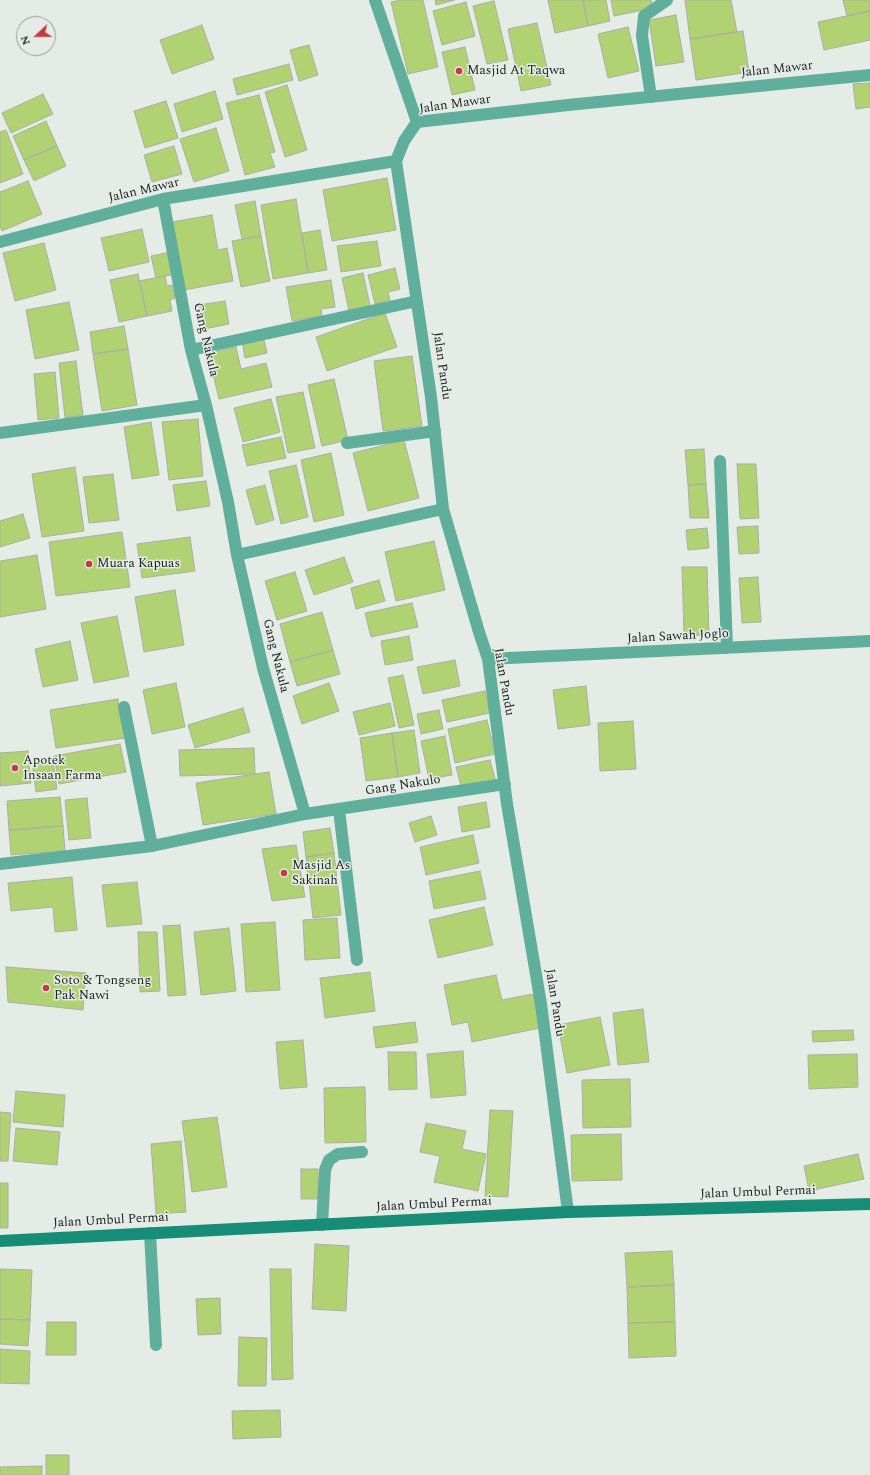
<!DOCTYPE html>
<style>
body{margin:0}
#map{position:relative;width:870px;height:1475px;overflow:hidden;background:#e4ece5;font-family:Spectral,serif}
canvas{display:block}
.north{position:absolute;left:16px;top:16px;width:40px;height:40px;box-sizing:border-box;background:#e4ece5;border:1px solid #969c97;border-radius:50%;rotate:248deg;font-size:11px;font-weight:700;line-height:16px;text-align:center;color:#202321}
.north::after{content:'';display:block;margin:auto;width:14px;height:18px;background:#c93941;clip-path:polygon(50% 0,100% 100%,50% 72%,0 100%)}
</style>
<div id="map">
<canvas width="870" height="1475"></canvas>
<div class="north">N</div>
</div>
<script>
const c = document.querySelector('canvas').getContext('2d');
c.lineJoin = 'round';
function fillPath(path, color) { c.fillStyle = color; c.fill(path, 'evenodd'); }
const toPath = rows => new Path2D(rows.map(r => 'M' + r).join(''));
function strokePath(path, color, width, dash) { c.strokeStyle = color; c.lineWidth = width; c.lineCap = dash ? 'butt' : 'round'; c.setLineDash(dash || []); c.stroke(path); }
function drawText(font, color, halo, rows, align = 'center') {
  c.font = font + ' Spectral,serif'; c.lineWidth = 3; c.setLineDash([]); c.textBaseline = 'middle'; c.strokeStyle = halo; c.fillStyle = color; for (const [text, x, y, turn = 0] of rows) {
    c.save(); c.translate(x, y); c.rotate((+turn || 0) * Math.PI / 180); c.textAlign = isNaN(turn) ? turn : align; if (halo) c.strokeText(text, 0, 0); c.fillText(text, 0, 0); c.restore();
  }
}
const building = toPath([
 [401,0,423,0,438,67,408,74,391,2,401,0],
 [435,0,455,0,436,5,435,0],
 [548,0,583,0,588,26,555,33,548,0],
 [583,0,606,0,610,21,588,26,583,0],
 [611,0,651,0,653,8,614,16,611,0],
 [685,0,731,0,737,32,690,39,685,0],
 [843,0,870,0,870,11,847,16,843,0],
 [494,1,508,60,487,64,473,6,494,1],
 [466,2,475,36,442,45,433,11,466,2],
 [870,11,870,40,824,50,818,22,870,11],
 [676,15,684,62,656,66,649,20,676,15],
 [537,23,551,85,521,91,508,29,537,23],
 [202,25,214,59,172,74,160,40,202,25],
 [628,27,639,71,608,78,598,34,628,27],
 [743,31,749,72,696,80,690,39,743,31],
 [309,45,318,75,299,81,290,50,309,45],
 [465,47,475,90,452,95,442,52,465,47],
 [289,64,293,80,237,95,233,79,289,64],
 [870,83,870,107,856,109,853,84,870,83],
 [287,85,307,150,285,157,265,92,287,85],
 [215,91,223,119,182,132,174,104,215,91],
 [43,94,53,114,11,133,2,113,43,94],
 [259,95,275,152,270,153,275,167,245,175,226,103,259,95],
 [166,101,178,138,145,148,134,111,166,101],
 [46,121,57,146,24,160,13,136,46,121],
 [216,128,229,171,194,182,180,139,216,128],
 [6,130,23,174,0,183,0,132,6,130],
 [57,146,66,166,34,181,24,160,57,146],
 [174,146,182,174,152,182,144,155,174,146],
 [387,178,396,230,332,241,323,190,387,178],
 [28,181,42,214,2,231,0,227,0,192,28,181],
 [296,199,308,273,273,279,261,205,296,199],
 [255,201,261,236,242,239,235,205,255,201],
 [212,215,218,250,227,248,233,281,184,290,172,222,212,215],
 [142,229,149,262,109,271,101,238,142,229],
 [320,230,327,270,308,273,302,233,320,230],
 [261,236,270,281,241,287,232,241,261,236],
 [377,241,381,266,341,272,337,246,377,241],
 [44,243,56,290,15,301,3,253,44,243],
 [171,252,176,274,156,278,151,256,171,252],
 [395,268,400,289,388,292,390,300,375,304,368,275,395,268],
 [363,273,370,306,349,311,342,278,363,273],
 [138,274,147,316,119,322,110,280,138,274],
 [165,276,167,286,172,285,175,298,170,300,172,311,147,316,139,281,165,276],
 [331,280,335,307,321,309,322,316,292,321,286,287,331,280],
 [225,301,229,324,204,329,199,305,225,301],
 [69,302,79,350,35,359,26,310,69,302],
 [385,313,397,347,327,371,316,337,385,313],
 [124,326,128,349,93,354,90,332,124,326],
 [263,336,267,353,245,358,242,341,263,336],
 [236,347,241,369,266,363,272,387,219,399,208,353,236,347],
 [128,349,137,405,102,411,93,354,128,349],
 [412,356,422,426,383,431,374,361,412,356],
 [76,361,83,415,65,418,59,363,76,361],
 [55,372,59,418,38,420,34,374,55,372],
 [334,379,348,440,322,446,308,385,334,379],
 [303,392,315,448,288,453,276,397,303,392],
 [271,399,280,432,243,442,234,408,271,399],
 [198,419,203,476,169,480,162,422,198,419],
 [151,422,159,475,132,479,124,427,151,422],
 [281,437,286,458,247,466,242,445,281,437],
 [404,440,419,498,368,511,353,453,404,440],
 [704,449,706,484,688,485,685,450,704,449],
 [331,453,344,515,314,522,301,460,331,453],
 [737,464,756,464,759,518,740,519,737,464],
 [296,465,308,517,281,524,269,471,296,465],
 [75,467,84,531,42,537,32,474,75,467],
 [113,474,119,520,89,523,83,477,113,474],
 [206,481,210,506,177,511,173,485,206,481],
 [706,484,709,518,690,518,688,485,706,484],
 [265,485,274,520,256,525,246,490,265,485],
 [23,514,30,538,0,547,0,521,23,514],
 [758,526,759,553,739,554,737,527,758,526],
 [707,528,709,548,688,550,686,530,707,528],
 [122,532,130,587,56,596,49,542,122,532],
 [190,537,195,571,142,578,137,544,190,537],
 [434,541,445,590,396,601,385,552,434,541],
 [37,555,46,609,0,617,0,561,37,555],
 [344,557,353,582,314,595,305,570,344,557],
 [682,567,707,567,709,635,684,636,682,567],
 [295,572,307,611,277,620,265,581,295,572],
 [758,577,761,622,742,623,739,578,758,577],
 [379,580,385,601,356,609,351,588,379,580],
 [175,590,184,645,144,652,135,597,175,590],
 [412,603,418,627,371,637,365,613,412,603],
 [322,612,333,650,290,662,280,624,322,612],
 [117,616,129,676,94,683,81,623,117,616],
 [409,636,413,660,385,665,381,641,409,636],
 [70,641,78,680,43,687,35,649,70,641],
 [333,650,340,674,297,686,290,662,333,650],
 [455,660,460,686,423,694,417,667,455,660],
 [403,675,414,725,399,728,388,678,403,675],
 [176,683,185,727,152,734,143,690,176,683],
 [329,683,339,711,302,724,293,696,329,683],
 [586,686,590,725,558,729,553,690,586,686],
 [485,691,490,713,447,722,442,700,485,691],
 [118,699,125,738,56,748,50,710,118,699],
 [390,703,395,726,359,735,353,712,390,703],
 [243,708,250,732,195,748,188,725,243,708],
 [439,710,443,729,421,734,417,714,439,710],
 [487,720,495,754,455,763,448,729,487,720],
 [633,721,636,769,600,771,598,723,633,721],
 [414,730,420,773,398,777,392,733,414,730],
 [392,733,398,777,366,781,360,738,392,733],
 [445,736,452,775,429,779,421,741,445,736],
 [120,744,126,772,59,784,54,756,120,744],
 [254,748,255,774,180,776,179,750,254,748],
 [28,751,31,783,0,786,0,753,28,751],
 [53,760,57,789,36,792,32,763,53,760],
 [490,760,496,782,462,790,456,767,490,760],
 [269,772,276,814,203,825,196,783,269,772],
 [60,797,63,826,9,830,7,801,60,797],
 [87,798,91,838,69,840,65,800,87,798],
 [486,802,490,827,462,832,458,807,486,802],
 [431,816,437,835,415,842,409,823,431,816],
 [63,826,65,851,11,855,9,830,63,826],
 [330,828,334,853,306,857,303,832,330,828],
 [473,835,479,863,426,875,420,847,473,835],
 [296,845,305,897,272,901,262,849,296,845],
 [334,853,341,915,313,918,306,857,334,853],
 [480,871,486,899,434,909,429,881,480,871],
 [72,877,77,930,55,932,53,907,11,911,8,883,72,877],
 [137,882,142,924,107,927,102,885,137,882],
 [484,907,493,945,438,958,429,920,484,907],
 [337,918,340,958,305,960,303,920,337,918],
 [275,922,280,990,246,992,241,924,275,922],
 [180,925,186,995,168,996,163,926,180,925],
 [229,928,236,991,201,995,194,932,229,928],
 [138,932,157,932,160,991,140,992,138,932],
 [6,967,86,973,83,1010,8,1002,6,967],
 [370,972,375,1011,325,1018,320,978,370,972],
 [496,975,502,1000,533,994,540,1028,472,1042,468,1022,452,1025,444,985,496,975],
 [643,1009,649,1062,618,1065,613,1013,643,1009],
 [600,1017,610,1065,567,1073,558,1025,600,1017],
 [415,1022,418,1042,376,1048,373,1027,415,1022],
 [853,1030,854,1040,813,1042,812,1031,853,1030],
 [303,1040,307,1087,280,1089,276,1042,303,1040],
 [463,1051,466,1095,431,1098,427,1054,463,1051],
 [388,1052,416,1052,417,1089,389,1090,388,1052],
 [857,1054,858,1087,809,1089,808,1055,857,1054],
 [630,1079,631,1127,583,1128,582,1080,630,1079],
 [365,1087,366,1142,325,1143,324,1088,365,1087],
 [16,1091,65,1095,63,1127,13,1122,16,1091],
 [490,1110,513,1111,508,1197,485,1196,490,1110],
 [0,1112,11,1113,8,1161,0,1161,0,1112],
 [217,1117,227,1187,192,1192,182,1121,217,1117],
 [426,1123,466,1131,462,1149,486,1154,478,1191,434,1182,440,1156,420,1152,426,1123],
 [16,1128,60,1132,57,1165,13,1161,16,1128],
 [621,1134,622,1180,572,1181,571,1135,621,1134],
 [181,1141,186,1212,156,1214,151,1144,181,1141],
 [858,1154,864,1179,809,1191,804,1166,858,1154],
 [301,1169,318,1169,318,1199,301,1199,301,1169],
 [0,1183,8,1183,8,1228,0,1228,0,1183],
 [315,1244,349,1246,346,1311,312,1309,315,1244],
 [672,1251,674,1285,627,1287,625,1253,672,1251],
 [0,1269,32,1270,30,1320,0,1319,0,1269],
 [270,1269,291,1269,293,1379,272,1380,270,1269],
 [674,1285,675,1322,628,1323,627,1287,674,1285],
 [220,1298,221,1334,198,1335,196,1299,220,1298],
 [0,1319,30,1320,28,1346,0,1344,0,1319],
 [47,1322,76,1322,76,1355,46,1355,47,1322],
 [675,1322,676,1356,629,1358,628,1323,675,1322],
 [239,1337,267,1338,266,1386,238,1386,239,1337],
 [0,1349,30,1351,29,1384,0,1383,0,1349],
 [280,1410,281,1437,233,1439,232,1411,280,1410],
 [46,1455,69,1455,69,1475,46,1475,46,1455],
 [42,1466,42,1475,0,1475,0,1467,42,1466]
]);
fillPath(building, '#b0d272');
strokePath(building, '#abaea6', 1);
strokePath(toPath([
 [347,443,435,431],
 [150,1233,156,1345]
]), '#5faf9c', 12);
strokePath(toPath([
 [375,0,417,122],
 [651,97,642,36,644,16,667,0],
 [396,161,431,397,443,509,479,632,488,659,507,804,541,1004,568,1212],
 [396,161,404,141,417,122,568,105,870,75],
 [0,242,163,199,396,161],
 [191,350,417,301],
 [0,433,206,405],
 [720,461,727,648],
 [237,555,443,509],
 [488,659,870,641],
 [124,707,152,846],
 [339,810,357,960],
 [305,814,505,784],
 [0,864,152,846,305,814,263,668,237,555,228,502,206,405,191,350,163,199],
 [322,1225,325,1170,329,1160,338,1154,362,1152]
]), '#5faf9c', 12);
strokePath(toPath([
 [0,1241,568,1212,870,1204]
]), '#178d78', 12);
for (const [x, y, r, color] of [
 [459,71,4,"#c93941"],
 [89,564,4,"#c93941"],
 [15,768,4,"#c93941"],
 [284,873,4,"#c93941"],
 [46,988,4,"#c93941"]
]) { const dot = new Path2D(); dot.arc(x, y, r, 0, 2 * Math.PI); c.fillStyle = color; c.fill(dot); strokePath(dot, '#e4ece5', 1.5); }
drawText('13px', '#202321', '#e4ece5', [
 ["Jalan Mawar",777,70,-6],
 ["Jalan Mawar",455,105,-8],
 ["Jalan Mawar",144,191,-13],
 ["Gang Nakula",205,340,77],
 ["Jalan Pandu",441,366,82],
 ["Jalan Sawah Joglo",678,637,-3],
 ["Gang Nakula",275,656,76],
 ["Jalan Pandu",503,682,80],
 ["Gang Nakulo",403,786,-9],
 ["Jalan Pandu",554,1003,81],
 ["Jalan Umbul Permai",758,1193,-2],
 ["Jalan Umbul Permai",434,1205,-3],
 ["Jalan Umbul Permai",111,1221,-3]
]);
drawText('13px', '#202321', '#e4ece5', [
 ["Masjid At Taqwa",467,71],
 ["Muara Kapuas",97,564],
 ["Apotek",23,761],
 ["Insaan Farma",23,776],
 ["Masjid As",292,866],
 ["Sakinah",292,881],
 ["Soto & Tongseng",54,981],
 ["Pak Nawi",54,996]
], 'left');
</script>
